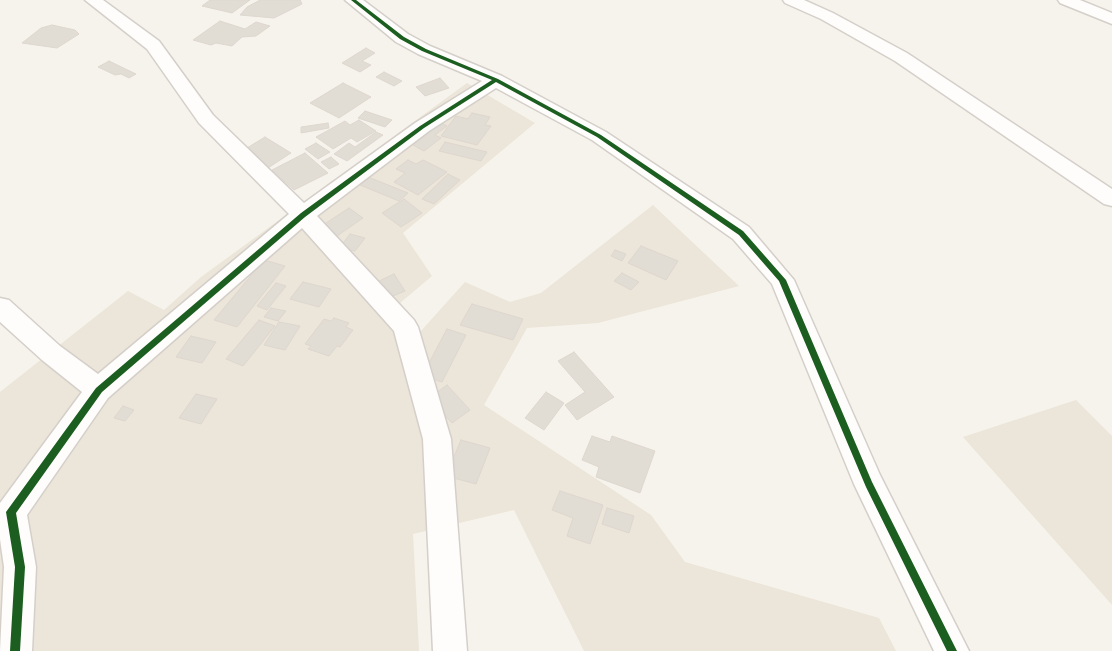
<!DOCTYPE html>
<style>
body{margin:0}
canvas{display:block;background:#f6f3ec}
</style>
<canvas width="1112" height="651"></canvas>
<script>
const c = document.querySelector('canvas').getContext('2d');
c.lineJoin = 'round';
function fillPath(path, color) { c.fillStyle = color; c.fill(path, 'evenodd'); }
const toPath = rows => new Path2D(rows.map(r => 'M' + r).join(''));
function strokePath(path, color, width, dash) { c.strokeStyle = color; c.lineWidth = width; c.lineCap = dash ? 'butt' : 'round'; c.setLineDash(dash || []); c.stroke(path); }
fillPath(toPath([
 [467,83,535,123,403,233,432,276,387,314,403,351,465,282,510,302,541,293,653,205,739,286,598,323,527,328,484,405,651,515,685,562,879,618,896,651,584,651,514,510,413,534,419,651,0,651,0,392,128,291,164,310,201,277],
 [1076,400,1112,436,1112,605,963,437]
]), '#ece5d9');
const building = toPath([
 [210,0,250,0,232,13,202,6,210,0],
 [260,0,300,0,302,4,274,18,240,15,247,7,260,0],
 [220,21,245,29,256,22,270,26,256,36,242,37,232,46,216,43,211,45,193,40,220,21],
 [52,25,75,30,79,34,57,48,22,43,41,28,52,25],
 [366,48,375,53,362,61,371,65,360,72,342,63,366,48],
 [109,61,136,74,129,78,121,74,115,75,98,67,109,61],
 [384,72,402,81,394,86,376,77,384,72],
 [440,78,449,88,425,96,416,87,440,78],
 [343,83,371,97,339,118,310,103,343,83],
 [365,111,392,120,385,127,358,118,365,111],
 [472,113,490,117,485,125,491,126,477,145,441,136,456,116,468,119,472,113],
 [359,120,376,131,357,142,351,138,333,149,316,137,345,121,350,125,359,120],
 [439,122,447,126,435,135,441,138,424,151,406,141,439,122],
 [328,123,329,128,301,133,301,127,328,123],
 [376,132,383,135,347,161,334,154,349,143,355,147,376,132],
 [265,137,291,153,268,168,242,151,265,137],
 [445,142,487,152,481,161,439,151,445,142],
 [316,143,330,152,318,159,305,149,316,143],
 [305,153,328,173,294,190,272,170,305,153],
 [331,157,339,164,329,169,321,162,331,157],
 [408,160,416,164,423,160,447,172,418,195,394,182,405,173,396,169,408,160],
 [448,174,460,180,434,204,422,199,448,174],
 [368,177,408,193,399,201,360,185,368,177],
 [404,199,422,213,401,227,382,213,404,199],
 [349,208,363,218,337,236,323,225,349,208],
 [350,234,365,238,355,251,340,247,350,234],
 [641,246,678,261,666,280,628,263,641,246],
 [615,250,626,254,622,261,611,256,615,250],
 [264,260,285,266,237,327,214,320,264,260],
 [622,273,639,282,631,290,614,281,622,273],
 [394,274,405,291,386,299,375,283,394,274],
 [303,282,331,289,319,307,290,299,303,282],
 [276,283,286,286,267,310,257,306,276,283],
 [472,304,523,319,513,340,460,325,472,304],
 [271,308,286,311,278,321,264,317,271,308],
 [334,318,349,323,346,327,353,330,340,347,337,346,329,356,308,349,311,346,305,344,324,319,331,321,334,318],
 [259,320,275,326,243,366,226,359,259,320],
 [279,322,300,326,285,350,264,345,279,322],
 [447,329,466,335,442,382,422,376,447,329],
 [191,336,216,342,202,363,176,357,191,336],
 [574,352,614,397,577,420,565,405,585,392,558,361,574,352],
 [447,385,470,410,452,423,429,398,447,385],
 [546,392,564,403,544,430,525,418,546,392],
 [196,394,217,399,201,424,179,418,196,394],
 [123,406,134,410,125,421,114,418,123,406],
 [592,436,610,442,612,436,655,451,640,493,596,477,599,467,582,460,592,436],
 [461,440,490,448,476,484,446,476,461,440],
 [560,491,603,505,590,544,567,536,573,518,552,510,560,491],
 [607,508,634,516,629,533,602,524,607,508]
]);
fillPath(building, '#e1dcd4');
strokePath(building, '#ded7cf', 1);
const street = toPath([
 [85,0,103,0,159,41,213,115,304,203,415,123,482,81,418,54,396,42,345,0,363,0,408,34,430,46,502,76,606,132,749,227,794,280,880,475,969,651,934,651,854,484,772,284,733,239,592,140,496,88,429,131,317,216,414,320,418,327,451,439,467,651,433,651,423,439,394,331,302,228,108,398,27,515,36,567,32,651,0,651,4,567,0,539,0,503,82,392,42,360,0,322,0,298,9,300,60,346,98,374,289,214,199,123,147,49,85,0],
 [783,0,804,0,833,13,907,53,1112,189,1112,206,1104,204,895,61,821,19,785,3,783,0],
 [1058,0,1080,0,1112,13,1112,24,1060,3,1058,0]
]);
strokePath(street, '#d4cfc9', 3);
fillPath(street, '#fefdfc');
fillPath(toPath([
 [351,0,356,0,404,37,426,49,498,79,601,135,743,231,786,280,872,482,957,651,947,651,866,487,779,281,739,235,597,137,496,82,424,128,305,217,102,392,16,513,25,567,20,651,10,651,15,567,6,512,96,388,301,213,420,126,492,80,422,51,400,39,351,0]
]), '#1b5e20');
</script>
